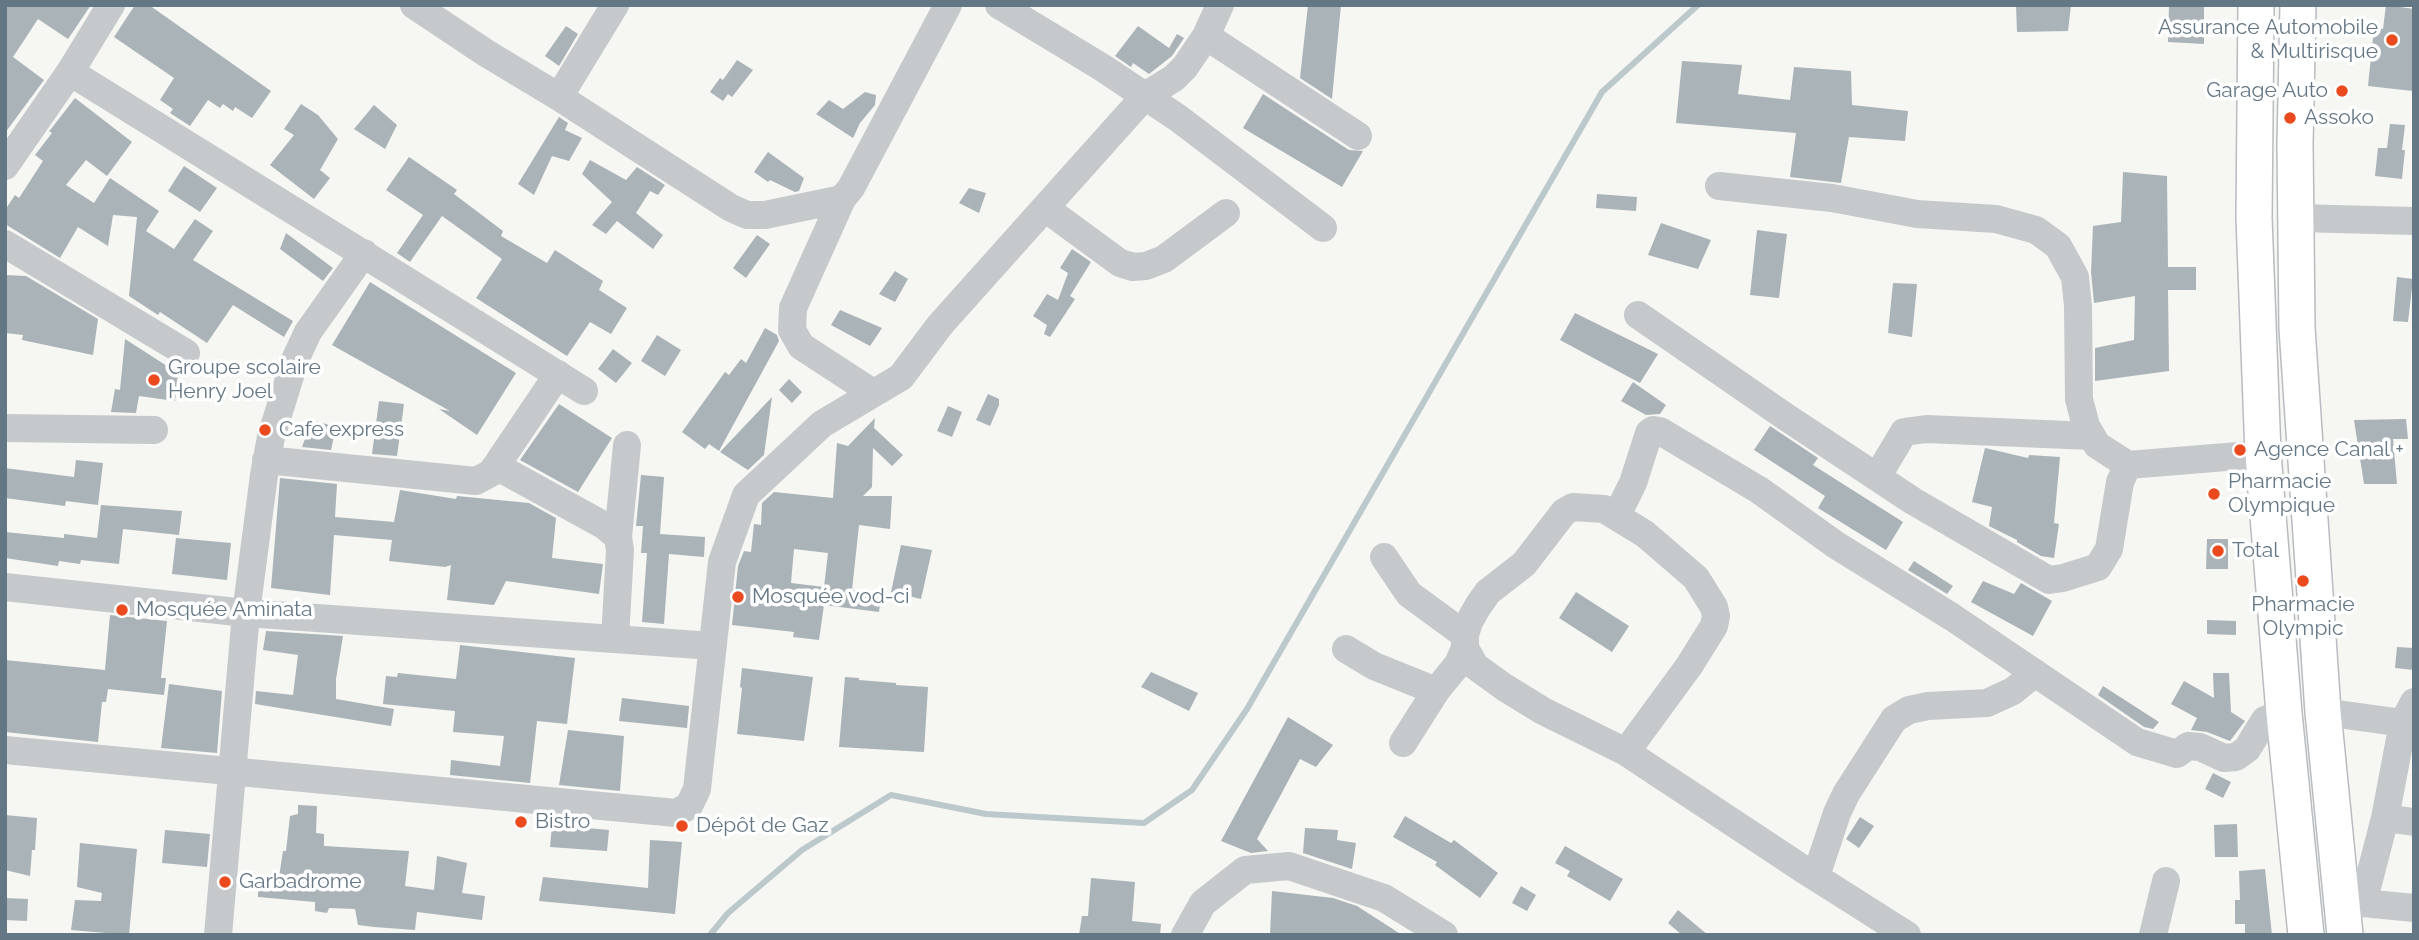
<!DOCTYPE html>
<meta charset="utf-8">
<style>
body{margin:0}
#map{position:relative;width:2419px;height:940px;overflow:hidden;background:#f6f6f2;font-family:Raleway,sans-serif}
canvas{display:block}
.frame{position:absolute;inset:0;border:7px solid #647785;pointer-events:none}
</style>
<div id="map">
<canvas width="2419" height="940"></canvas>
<div class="frame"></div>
</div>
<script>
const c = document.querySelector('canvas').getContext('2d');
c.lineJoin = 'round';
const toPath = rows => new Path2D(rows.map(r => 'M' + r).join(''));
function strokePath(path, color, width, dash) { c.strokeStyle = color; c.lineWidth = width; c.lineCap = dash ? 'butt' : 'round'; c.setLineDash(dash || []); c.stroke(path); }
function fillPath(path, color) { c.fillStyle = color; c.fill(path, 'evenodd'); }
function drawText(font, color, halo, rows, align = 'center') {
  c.font = font + ' Raleway,sans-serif'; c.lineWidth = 7; c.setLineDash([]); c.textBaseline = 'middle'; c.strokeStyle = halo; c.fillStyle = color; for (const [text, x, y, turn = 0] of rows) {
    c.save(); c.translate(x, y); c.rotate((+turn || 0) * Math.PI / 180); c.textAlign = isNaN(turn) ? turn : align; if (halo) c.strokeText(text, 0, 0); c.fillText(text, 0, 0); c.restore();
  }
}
strokePath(toPath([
 [710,935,728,913,802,850,891,795,986,814,1144,823,1192,790,1247,709,1602,92,1698,5]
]), '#bbc8cc', 6);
fillPath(toPath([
 [5,5,91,5,68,39,38,19,13,57,44,80,5,133],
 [135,5,149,5,271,91,252,118,235,107,233,111,223,104,220,108,208,100,190,126,170,113,173,109,160,100,174,78,114,37],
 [1308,5,1341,5,1332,99,1300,78],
 [2016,5,2071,5,2068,31,2017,32],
 [2169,5,2204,5,2204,44,2168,42],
 [2386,5,2414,9,2413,91,2368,86,2374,28,2383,29],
 [566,26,578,34,559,66,545,56],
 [1138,26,1169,48,1177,34,1184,38,1172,56,1149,74,1133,63,1131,67,1115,56],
 [737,60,753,70,732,97,728,94,723,101,710,92,720,78,723,80],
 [1682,61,1742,65,1738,94,1790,100,1794,67,1851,71,1852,105,1908,111,1905,141,1849,137,1841,183,1790,177,1796,133,1676,123],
 [865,92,876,95,875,105,860,123,853,138,816,114,829,100,843,109],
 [1263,94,1349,150,1363,151,1342,187,1243,128],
 [75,98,132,142,107,176,86,160,66,185,94,203,110,178,159,211,146,231,174,249,195,219,213,231,193,260,293,321,284,337,233,305,207,343,160,312,158,315,129,296,137,217,113,215,108,246,78,227,60,258,5,224,5,210,15,195,19,198,43,161,35,155,52,133,49,131,51,129],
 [301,104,318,115,338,139,320,170,330,178,314,199,270,165,294,135,284,129],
 [374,105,397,125,385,149,354,129],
 [559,117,568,123,565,130,582,138,569,161,552,156,534,195,518,184],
 [2390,124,2405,125,2402,150,2405,150,2402,179,2375,176,2378,148,2387,148],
 [768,152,804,178,799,191,795,192,770,180,768,182,754,172],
 [409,157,457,190,454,194,503,231,501,236,547,263,555,250,603,281,599,290,627,308,611,334,590,322,567,356,476,298,502,259,442,216,410,262,397,253,423,215,386,190],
 [590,160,626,180,637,167,665,185,658,195,650,191,636,213,663,235,653,249,617,221,606,234,592,225,612,202,582,174],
 [184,166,217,188,200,212,168,191],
 [2123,172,2167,176,2168,267,2196,267,2196,290,2168,290,2169,371,2095,381,2095,348,2134,340,2135,296,2094,303,2091,272,2093,226,2121,222],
 [969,188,986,193,979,213,959,203],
 [1597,194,1637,197,1636,211,1596,208],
 [1661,223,1711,240,1698,269,1648,255],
 [1757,230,1787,234,1779,298,1750,295],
 [286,233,333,268,323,281,280,249],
 [757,235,770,244,746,278,733,268],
 [1072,249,1091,262,1070,296,1075,299,1050,337,1044,334,1047,325,1033,316,1047,294,1058,300,1068,273,1060,268],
 [895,271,908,279,895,302,879,294],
 [5,275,26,276,98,319,93,355,22,340,23,335,5,333],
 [2397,277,2413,279,2408,322,2393,321],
 [370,282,516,373,477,435,439,409,450,411,332,345],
 [1893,283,1917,284,1912,337,1888,333],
 [840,310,882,328,870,346,831,325],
 [1575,313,1658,354,1640,383,1560,340],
 [765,328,777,335,779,341,719,451,709,444,705,449,682,432,725,372,729,375,741,359,746,363],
 [657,335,681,350,665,376,641,361],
 [125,339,178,373,175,401,139,396,136,413,111,412,115,389,120,390],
 [613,349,632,363,616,383,598,369],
 [789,379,802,392,792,403,779,390],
 [1633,382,1666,405,1660,414,1646,415,1621,401],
 [988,394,999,399,999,405,990,426,976,420],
 [772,397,764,455,748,470,720,452],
 [379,401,404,404,397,456,372,454],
 [559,404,612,438,578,492,520,460],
 [948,406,962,412,952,437,937,431],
 [875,418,874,428,903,455,892,466,873,448,872,487,863,496,892,496,890,529,859,525,852,590,881,594,879,612,824,605,819,640,793,637,794,632,732,625,738,566,744,551,751,552,754,524,761,525,762,503,774,492,833,498,837,443,848,446],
 [794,549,828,553,824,587,791,583],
 [2406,419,2408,439,2393,439,2397,484,2364,484,2354,420],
 [312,420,336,427,331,450,302,447],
 [1770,426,1818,458,1813,465,1903,522,1886,550,1818,508,1825,496,1754,450],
 [1985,448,2028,458,2029,455,2060,457,2054,523,2059,524,2054,558,2041,556,2017,542,2017,540,1989,526,1992,507,1972,502],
 [76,460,103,463,98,505,66,501,65,506,5,498,5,468,74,477],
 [641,475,664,477,660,534,705,537,704,557,669,554,664,624,642,622,647,553,641,553,643,526,636,526],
 [280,478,337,484,335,517,394,522,400,490,456,499,457,496,529,503,556,518,552,558,603,564,599,594,506,581,494,605,447,600,451,565,445,567,389,561,392,540,334,535,330,595,271,588],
 [101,505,182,511,179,535,123,529,119,564,81,560,80,564,59,561,58,566,5,558,5,532,64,538,64,534,97,538],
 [176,538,231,543,227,580,172,574],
 [2207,539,2228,539,2228,569,2206,569],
 [901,545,932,550,921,599,891,592],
 [1914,561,1953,586,1947,594,1908,570],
 [1983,581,2014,594,2021,583,2052,601,2033,636,1971,602],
 [1576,592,1629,626,1612,652,1559,618],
 [110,615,167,621,161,678,166,678,164,695,108,689,106,702,102,702,98,742,5,732,5,660,105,670],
 [2207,620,2236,621,2236,635,2207,634],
 [266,631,343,636,336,679,336,699,394,709,391,726,255,704,256,691,293,695,298,655,263,650],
 [460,645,575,658,567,724,537,721,530,783,450,775,451,760,500,766,504,736,453,732,455,711,383,704,386,676,397,677,398,673,456,679],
 [2397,647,2414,648,2414,670,2395,668],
 [742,668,813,677,804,741,737,734,742,688,740,687],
 [1151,672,1198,693,1189,711,1141,687],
 [2213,673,2229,673,2231,712,2245,721,2230,741,2207,732,2191,730,2197,718,2171,704,2184,681,2214,698],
 [845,677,859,678,859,680,896,683,896,685,928,687,924,752,839,747],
 [169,684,222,691,217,753,161,748],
 [2103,686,2159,722,2153,729,2144,727,2098,695],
 [622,698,689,706,687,728,619,721],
 [1288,717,1333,745,1316,767,1300,759,1257,839,1268,851,1251,853,1221,841],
 [568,730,624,736,620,791,559,785],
 [2213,773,2231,782,2223,798,2205,789],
 [298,805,317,806,316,833,324,834,324,846,409,851,405,886,434,890,437,856,467,863,462,893,485,896,482,920,417,912,415,930,374,927,358,925,355,909,329,908,327,913,315,911,315,902,258,897,258,876,279,877,283,851,286,851,290,816,298,814],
 [5,815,37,818,35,850,32,850,30,876,5,870],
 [1405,816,1451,843,1454,840,1498,873,1480,898,1435,865,1437,862,1393,837],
 [1860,817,1874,826,1859,848,1846,839],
 [2237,824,2238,857,2215,857,2214,825],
 [552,825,609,830,607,851,550,847],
 [1305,828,1338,830,1337,840,1356,843,1352,869,1303,853],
 [165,830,210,834,207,867,162,863],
 [650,840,682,842,675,914,539,901,543,877,648,888],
 [80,843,137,849,129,935,71,930,75,900,101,901,102,893,77,887],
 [1565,846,1623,879,1610,901,1567,876,1570,871,1555,863],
 [2265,869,2272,935,2245,935,2245,924,2235,924,2235,900,2240,900,2239,871],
 [1091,878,1135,882,1132,921,1161,924,1160,935,1079,935,1082,916,1088,916],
 [1521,886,1536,895,1527,911,1512,903],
 [1272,891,1333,898,1357,906,1402,935,1270,935],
 [5,898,28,899,27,921,5,920],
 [1678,910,1708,935,1682,935,1668,923]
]), '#aab3b8');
const major = toPath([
 [2256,5,2254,218,2263,454,2284,713,2306,935],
 [2298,5,2295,144,2297,328,2323,712,2345,935]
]);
strokePath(major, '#b8bcc0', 38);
strokePath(toPath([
 [414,5,486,53,559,97,731,208,747,215,765,215,842,199,851,188,948,5],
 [999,5,1103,68,1178,118,1323,228],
 [1206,36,1358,136],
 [70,72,584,391],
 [559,97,615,5],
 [5,166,70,72,111,5],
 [1719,186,1832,198,1917,214,1996,219,2036,230,2058,246,2075,277,2078,306,2079,399,2086,426,2097,445,2128,465],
 [842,199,793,308,792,330,801,346,873,393],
 [1045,208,1120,263,1133,267,1146,266,1164,259,1226,213],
 [2296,218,2414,221],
 [5,244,186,353],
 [1638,315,1786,417,1913,501,2049,580,2063,578,2098,567,2109,549,2120,482,2128,465,2263,454],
 [558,374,496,466,605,526,618,537,620,550,615,639],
 [5,428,154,430],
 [266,460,476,481,491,473,496,466],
 [1877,477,1904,432,1926,429,2091,436],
 [1617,515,1633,483,1649,433,1653,430,1660,431,1759,490,1836,545,1952,617,2137,742,2177,754,2188,746,2200,747,2224,758,2236,757,2247,749,2265,720,2284,713],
 [618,537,627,445],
 [1384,557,1409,594,1465,635],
 [5,587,246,613,713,646],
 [1346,649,1374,666,1436,691,1458,664,1465,648,1465,635,1469,622,1478,606,1488,592,1524,564,1564,512,1573,507,1604,509,1645,534,1696,578,1714,607,1716,616,1714,626,1689,666,1626,752,1543,711,1504,687,1475,666,1465,648],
 [2323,712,2403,723],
 [1403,743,1436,691],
 [5,750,676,813,689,806,697,789,722,562,746,495,822,424,901,377,940,325,1145,96,1174,78,1185,67,1206,36,1220,5],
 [1626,752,1806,871,1815,871,1820,864,1837,813,1846,794,1894,719,1909,710,1928,706,1987,703,2013,691,2035,673],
 [2385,818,2414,822],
 [1806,871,1907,935],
 [2363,903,2414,908],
 [2342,908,2363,903,2385,818,2403,723,2414,702],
 [218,935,246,613,264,475,271,437,295,360,308,332,364,253],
 [1185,935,1203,903,1245,870,1289,866,1384,898,1444,935],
 [2153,935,2166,881]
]), '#c6c9cc', 28);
strokePath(major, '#fff', 35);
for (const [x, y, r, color] of [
 [2392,40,7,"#eb4a1e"],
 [2342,91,7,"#eb4a1e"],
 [2290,118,7,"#eb4a1e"],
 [154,380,7,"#eb4a1e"],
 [265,430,7,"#eb4a1e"],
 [2240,450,7,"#eb4a1e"],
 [2214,494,7,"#eb4a1e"],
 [2218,551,7,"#eb4a1e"],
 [2303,581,7,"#eb4a1e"],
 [738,597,7,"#eb4a1e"],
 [122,610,7,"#eb4a1e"],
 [521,822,7,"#eb4a1e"],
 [682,826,7,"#eb4a1e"],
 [225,882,7,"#eb4a1e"]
]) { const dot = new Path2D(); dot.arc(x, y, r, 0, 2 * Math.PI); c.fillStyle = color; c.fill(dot); strokePath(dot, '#fff', 2.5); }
drawText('21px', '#647785', '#fff', [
 ["Assurance Automobile",2378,28,"right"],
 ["& Multirisque",2378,52,"right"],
 ["Garage Auto",2328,91,"right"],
 ["Assoko",2304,118],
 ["Groupe scolaire",168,368],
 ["Henry Joel",168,392],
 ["Cafe express",279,430],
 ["Agence Canal +",2254,450],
 ["Pharmacie",2228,482],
 ["Olympique",2228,506],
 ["Total",2232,551],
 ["Mosquée vod-ci",752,597],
 ["Pharmacie",2303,605,"center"],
 ["Olympic",2303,629,"center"],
 ["Mosquée Aminata",136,610],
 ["Bistro",535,822],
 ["Dépôt de Gaz",696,826],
 ["Garbadrome",239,882]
], 'left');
</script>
